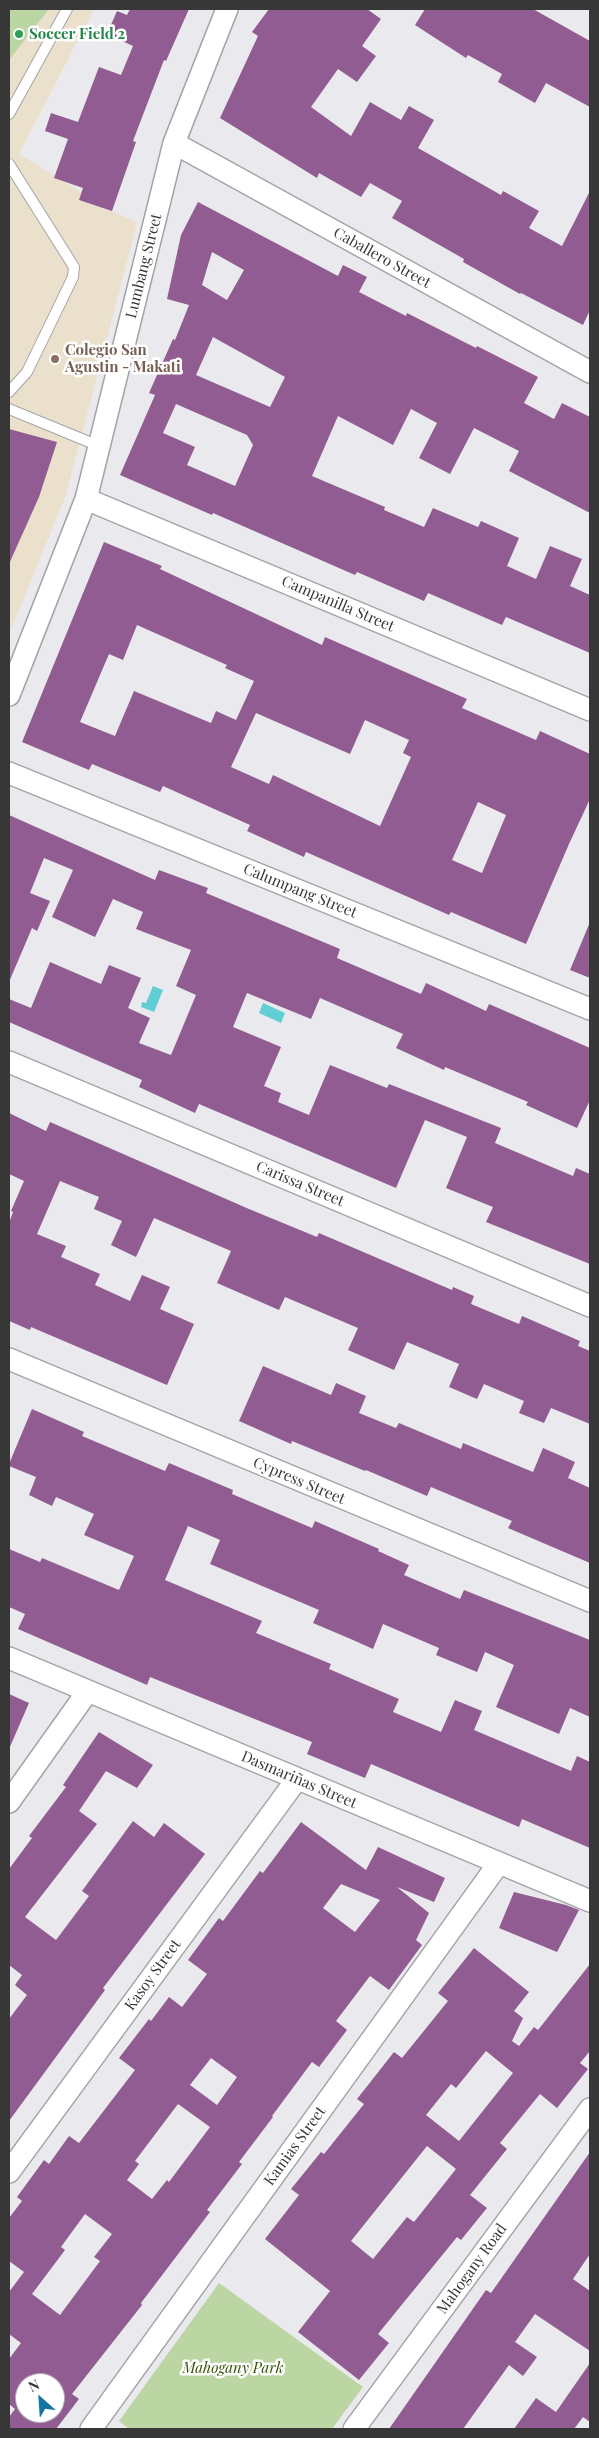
<!DOCTYPE html>
<meta charset="utf-8">
<style>
body{margin:0}
#map{position:relative;width:599px;height:2438px;overflow:hidden;background:#eaeaee;font-family:"Playfair Display",serif}
canvas{display:block}
.frame{position:absolute;inset:0;border:10px solid #373738;pointer-events:none}
.north{position:absolute;left:15px;top:2373px;width:50px;height:50px;box-sizing:border-box;background:#fff;border:1px solid #afafaf;border-radius:50%;rotate:334deg;font-size:14px;font-weight:700;line-height:20px;text-align:center;color:#373738}
.north::after{content:'';display:block;margin:auto;width:18px;height:22px;background:#1275a2;clip-path:polygon(50% 0,100% 100%,50% 72%,0 100%)}
</style>
<div id="map">
<canvas width="599" height="2438"></canvas>
<div class="frame"></div>
<div class="north">N</div>
</div>
<script>
const c = document.querySelector('canvas').getContext('2d');
c.lineJoin = 'round';
function fillPath(path, color) { c.fillStyle = color; c.fill(path, 'evenodd'); }
const toPath = rows => new Path2D(rows.map(r => 'M' + r).join(''));
function strokePath(path, color, width, dash) { c.strokeStyle = color; c.lineWidth = width; c.lineCap = dash ? 'butt' : 'round'; c.setLineDash(dash || []); c.stroke(path); }
function drawText(font, color, halo, rows, align = 'center') {
  c.font = font + ' "Playfair Display",serif'; c.lineWidth = 5; c.setLineDash([]); c.textBaseline = 'middle'; c.strokeStyle = halo; c.fillStyle = color; for (const [text, x, y, turn = 0] of rows) {
    c.save(); c.translate(x, y); c.rotate((+turn || 0) * Math.PI / 180); c.textAlign = isNaN(turn) ? turn : align; if (halo) c.strokeText(text, 0, 0); c.fillText(text, 0, 0); c.restore();
  }
}
fillPath(toPath([
 [9,9,94,9,19,154,112,211,137,223,66,495,9,635]
]), '#ebe0cb');
fillPath(toPath([
 [9,9,49,9,9,60],
 [219,2283,363,2387,332,2429,129,2429,119,2421]
]), '#bbd6a2');
fillPath(toPath([
 [153,986,163,990,154,1012,141,1007,142,1002,146,1003],
 [263,1003,285,1013,281,1023,259,1013]
]), '#60ced4');
fillPath(toPath([
 [130,9,189,9,166,61,164,60,133,141,136,142,112,211,79,200,83,188,54,178,68,139,45,131,51,113,78,122,99,67,121,75,133,46,107,34,117,11,127,15],
 [269,9,367,9,381,19,362,46,376,56,357,82,338,69,311,107,351,136,370,102,401,120,409,106,434,120,418,148,501,195,503,191,539,211,529,228,562,246,590,191,590,310,583,325,521,293,520,294,463,262,464,259,392,218,402,201,370,183,361,197,319,173,317,178,220,118,258,36,252,32],
 [425,9,533,9,590,41,590,107,546,83,535,103,498,82,502,74,468,55,466,58,415,25],
 [198,202,338,276,343,265,367,277,359,292,406,316,407,313,476,348,477,346,538,377,524,403,554,419,562,403,590,417,590,513,509,471,519,451,474,428,450,474,419,458,437,423,411,409,393,445,338,416,312,476,385,507,384,510,424,527,433,508,478,527,481,521,519,538,507,566,536,579,550,546,582,559,570,586,590,595,590,653,506,617,502,625,428,593,424,601,357,572,355,575,213,513,212,515,120,475,155,395,149,393,173,339,175,340,189,305,167,299,181,235],
 [212,252,244,270,227,300,202,285],
 [213,337,285,377,270,407,196,375],
 [176,404,247,435,253,445,235,486,187,465,195,447,163,433],
 [9,429,57,442,39,497,9,564],
 [104,542,162,566,160,569,322,645,325,637,467,699,462,708,536,740,540,731,590,754,590,799,569,844,526,944,451,912,449,915,306,852,304,857,247,831,250,825,163,786,160,792,92,764,89,770,22,742],
 [137,625,227,665,225,668,254,681,236,720,216,711,211,723,134,691,115,736,80,722,109,654,123,660],
 [256,713,350,754,365,720,409,740,403,753,411,757,380,826,273,775,269,784,231,767],
 [478,802,506,815,482,873,452,860],
 [9,815,155,880,159,870,208,888,206,893,340,949,337,958,421,994,426,983,486,1011,489,1004,590,1048,590,1100,577,1128,526,1105,528,1102,445,1067,444,1070,396,1048,403,1034,320,998,311,1019,247,993,233,1027,281,1047,264,1086,281,1093,278,1102,309,1115,330,1065,387,1088,389,1084,501,1128,495,1143,573,1176,576,1168,590,1174,590,1264,486,1222,493,1207,446,1188,467,1137,425,1120,396,1188,199,1104,195,1113,139,1087,142,1080,9,1022,9,999,31,1008,50,962,101,984,109,965,141,978,128,1008,150,1018,139,1043,171,1055,196,995,176,986,191,950,136,929,143,912,113,899,95,937,52,917,73,870,44,858,30,893,50,901,37,931,32,928,9,982],
 [590,922,590,978,570,970],
 [9,1113,46,1131,50,1122,249,1209,317,1237,319,1233,452,1290,453,1287,474,1296,471,1304,519,1324,522,1316,580,1341,578,1346,590,1351,590,1424,551,1408,544,1423,519,1413,524,1401,484,1384,477,1399,449,1387,459,1364,407,1342,394,1370,348,1350,358,1328,285,1297,279,1310,217,1283,231,1251,154,1218,136,1257,111,1245,122,1221,94,1209,99,1197,60,1181,37,1234,66,1246,61,1257,100,1274,95,1285,130,1301,142,1275,170,1287,160,1309,194,1324,167,1385,31,1327,30,1330,9,1321,9,1223,13,1212,11,1211,24,1181,9,1174],
 [263,1366,331,1395,336,1383,366,1396,359,1413,396,1428,399,1423,461,1449,463,1443,533,1472,543,1448,575,1462,568,1478,590,1488,590,1563,508,1528,512,1521,431,1487,427,1496,366,1470,365,1471,292,1441,291,1444,239,1421],
 [32,1409,84,1432,82,1436,165,1471,169,1463,233,1490,232,1494,312,1528,315,1521,379,1549,378,1551,409,1565,404,1575,460,1599,464,1590,590,1640,590,1717,570,1708,559,1734,496,1707,514,1665,485,1652,477,1672,436,1655,439,1648,383,1624,373,1649,353,1640,313,1623,319,1610,210,1564,220,1540,188,1526,165,1580,262,1621,256,1633,331,1664,329,1669,399,1699,393,1712,441,1732,455,1700,482,1711,474,1730,571,1771,577,1756,590,1762,590,1848,522,1819,519,1827,371,1764,365,1778,307,1754,312,1742,150,1677,147,1685,18,1629,25,1614,9,1607,9,1549,40,1562,42,1558,119,1590,134,1556,84,1535,94,1514,56,1497,52,1506,29,1495,36,1477,9,1466,9,1464],
 [9,1694,29,1703,9,1749],
 [99,1732,153,1765,137,1788,106,1771,79,1811,97,1824,25,1917,56,1940,89,1896,82,1891,133,1821,154,1837,164,1823,205,1854,103,1988,105,1990,9,2121,9,2019,27,1995,15,1985,22,1975,9,1965,9,1869,32,1838,29,1836,66,1787,63,1785],
 [301,1822,366,1870,378,1847,445,1878,434,1902,397,1887,429,1913,416,1940,422,1945,389,1990,370,1976,336,2021,347,2030,319,2067,312,2062,272,2116,273,2117,239,2162,242,2164,207,2210,210,2212,141,2303,142,2305,72,2394,79,2399,56,2429,9,2429,9,2417,15,2409,9,2404,9,2359,21,2343,9,2334,9,2292,24,2272,9,2261,9,2218,22,2201,17,2197,44,2160,49,2164,69,2136,79,2143,135,2070,119,2058,149,2019,151,2021,169,1997,182,2007,207,1974,188,1960,219,1918,223,1921,260,1871,263,1873],
 [341,1884,380,1900,355,1932,323,1908],
 [211,2058,237,2077,217,2105,190,2085],
 [178,2104,210,2127,169,2182,167,2180,152,2199,127,2180,139,2164,135,2161],
 [85,2214,112,2234,94,2257,100,2261,60,2315,32,2294,65,2250,61,2247],
 [25,2383,55,2383,55,2413,25,2413],
 [514,1892,566,1905,579,1910,557,1952,499,1928],
 [474,1948,529,1992,514,2011,523,2018,512,2041,519,2046,534,2027,538,2030,590,1964,590,2051,580,2063,588,2069,557,2108,540,2094,500,2143,507,2149,470,2195,487,2208,461,2240,457,2237,378,2334,389,2343,359,2380,298,2332,330,2291,265,2239,299,2195,291,2189,321,2152,324,2154,364,2104,357,2099,394,2052,402,2058,448,2001,438,1993],
 [486,2051,513,2073,459,2141,426,2115,451,2084,456,2088],
 [427,2146,456,2169,414,2222,407,2217,373,2259,351,2241],
 [590,2152,590,2254,573,2279,590,2291,590,2351,535,2314,515,2342,537,2357,523,2376,509,2365,463,2429,389,2429,486,2290,491,2293],
 [590,2363,590,2422,583,2417,574,2429,514,2429,536,2398,556,2412]
]), '#915c91');
const lane = toPath([
 [9,114,67,9],
 [9,164,74,267,73,277,27,372,9,392],
 [9,409,99,446]
]);
const street = toPath([
 [174,143,590,372],
 [86,499,590,710],
 [9,695,86,499,174,143,227,9],
 [9,773,590,1009],
 [9,1062,590,1306],
 [9,1359,590,1601],
 [9,1658,590,1901],
 [9,1802,88,1691],
 [9,2172,297,1779],
 [91,2429,499,1863],
 [354,2429,590,2109]
]);
strokePath(lane, '#a3a4a8', 12);
strokePath(street, '#a3a4a8', 24);
strokePath(lane, '#fff', 10);
strokePath(street, '#fff', 21);
for (const [x, y, r, color] of [
 [19,34,5,"#2e9e5b"],
 [55,359,5,"#8d6e63"]
]) { const dot = new Path2D(); dot.arc(x, y, r, 0, 2 * Math.PI); c.fillStyle = color; c.fill(dot); strokePath(dot, '#fff', 2); }
drawText('bold 15px', '#27864d', '#fff', [
 ["Soccer Field 2",29,34]
], 'left');
drawText('15px', '#373738', '#fff', [
 ["Caballero Street",382,258,29],
 ["Lumbang Street",144,266,-76],
 ["Campanilla Street",338,604,23],
 ["Calumpang Street",300,891,22],
 ["Carissa Street",300,1184,23],
 ["Cypress Street",299,1481,23],
 ["Dasmariñas Street",299,1780,23],
 ["Kasoy Street",153,1975,-54],
 ["Kamias Street",295,2146,-54],
 ["Mahogany Road",472,2269,-54]
]);
drawText('bold 15px', '#785e54', '#fff', [
 ["Colegio San",65,350],
 ["Agustin - Makati",65,367]
], 'left');
drawText('italic 15px', '#355205', '#fff', [
 ["Mahogany Park",233,2368]
]);
</script>
